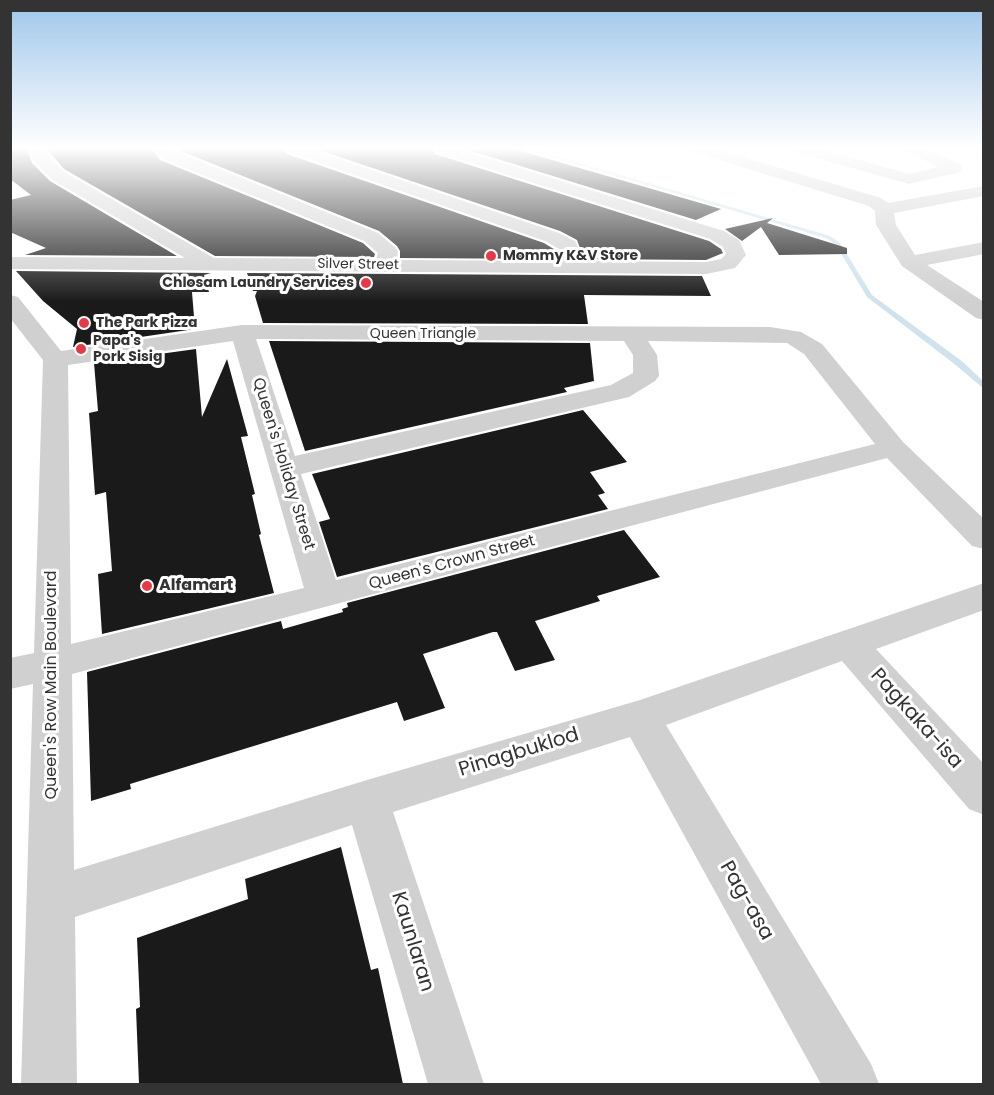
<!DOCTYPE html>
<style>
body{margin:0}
#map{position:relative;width:994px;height:1095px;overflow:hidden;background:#fff;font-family:Poppins,sans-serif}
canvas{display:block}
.frame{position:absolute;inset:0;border:12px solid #333;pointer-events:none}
</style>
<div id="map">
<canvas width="994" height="1095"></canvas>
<div class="frame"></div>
</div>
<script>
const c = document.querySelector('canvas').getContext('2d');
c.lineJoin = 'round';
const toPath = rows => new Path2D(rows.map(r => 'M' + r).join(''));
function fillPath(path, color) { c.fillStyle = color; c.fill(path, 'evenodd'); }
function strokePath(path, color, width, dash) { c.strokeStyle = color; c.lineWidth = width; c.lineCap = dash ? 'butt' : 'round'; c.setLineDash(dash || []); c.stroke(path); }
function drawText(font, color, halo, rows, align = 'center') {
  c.font = font + ' Poppins,sans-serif'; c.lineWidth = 6; c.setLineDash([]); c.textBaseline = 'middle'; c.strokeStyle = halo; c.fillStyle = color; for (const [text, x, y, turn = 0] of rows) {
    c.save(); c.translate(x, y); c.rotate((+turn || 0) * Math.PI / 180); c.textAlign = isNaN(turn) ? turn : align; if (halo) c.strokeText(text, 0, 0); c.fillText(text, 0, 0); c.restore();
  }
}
fillPath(toPath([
 [525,149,532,149,830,236,840,243,872,295,963,362,984,382,984,389,957,366,867,297,836,245,826,238,525,149]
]), '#cfe2ee');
fillPath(toPath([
 [10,149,27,149,32,163,50,181,177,256,25,255,46,248,10,232,10,200,31,195,10,179],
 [47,149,152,149,160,160,363,243,375,254,374,257,215,256,64,169],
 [176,149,284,149,287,154,544,243,557,251,560,259,400,258,400,251,397,246,379,231],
 [316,149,432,149,435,154,709,241,721,249,723,253,706,260,584,259,577,240,560,231],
 [465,149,514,149,721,209,696,220],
 [773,218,767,223,847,248,847,254,779,255,761,227,742,241,725,229],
 [16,271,211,273,204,275,209,292,192,292,195,329,73,347,77,329,43,301],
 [247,273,702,276,711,296,584,295,588,324,263,323,255,296,257,291,253,291],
 [269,341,590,343,594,381,564,388,567,392,305,451],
 [196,349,202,417,227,359,248,436,241,437,255,494,252,495,261,534,259,535,274,593,102,634,98,574,112,571,106,492,95,495,89,413,98,411,94,363],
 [583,410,627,462,590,472,605,493,598,495,608,509,337,577,319,522,330,519,312,474],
 [624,530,660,577,597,596,600,601,535,621,555,660,515,671,497,632,493,632,423,654,445,708,404,721,397,702,130,784,131,789,91,801,87,672,281,621,283,629,343,612,342,609,348,607,347,603],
 [341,847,371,970,378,968,403,1084,139,1084,136,1009,140,1007,137,938,248,899,245,879]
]), '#1a1a1a');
fillPath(toPath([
 [29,149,45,149,48,156,63,171,214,258,376,259,378,253,364,241,161,158,154,149,170,149,378,233,395,247,398,251,397,260,562,261,562,254,559,249,545,241,288,152,286,149,309,149,559,233,575,241,582,254,582,261,706,262,721,259,726,254,723,247,710,239,436,152,434,149,458,149,724,231,739,240,746,255,735,268,706,274,10,269,10,257,185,258,51,179,34,161,29,149],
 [691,149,716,149,881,198,888,203,984,186,984,196,894,213,896,225,915,255,984,242,984,254,927,265,984,302,984,320,976,318,902,266,876,225,875,211,869,206,693,152,691,149],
 [794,149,820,149,909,174,938,167,902,149,923,149,960,164,962,168,960,172,909,184,796,152,794,149],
 [10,295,18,297,61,351,242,325,770,327,801,332,822,344,903,442,984,519,984,549,972,546,887,458,72,674,74,870,367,780,640,700,984,583,984,610,876,649,984,764,984,815,969,809,842,661,666,725,871,1064,879,1084,821,1084,630,737,393,812,484,1084,428,1084,352,825,75,917,77,1084,21,1084,33,684,10,689,10,658,34,653,43,360,10,318,10,295],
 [256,339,624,341,633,355,633,373,611,385,295,456,256,339],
 [233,341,304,588,71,644,68,365,233,341],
 [648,341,787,343,804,354,875,444,336,580,301,474,629,397,655,381,659,376,657,355,648,341]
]), '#d0d0d0');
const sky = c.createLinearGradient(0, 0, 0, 302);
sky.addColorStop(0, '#9ec6ea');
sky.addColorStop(0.49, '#fff');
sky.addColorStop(1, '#ffffff00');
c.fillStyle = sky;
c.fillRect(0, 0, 994, 302);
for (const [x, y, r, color] of [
 [491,256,6,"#e63946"],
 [366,283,6,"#e63946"],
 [84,323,6,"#e63946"],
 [81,349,6,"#e63946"],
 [147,586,6,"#e63946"]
]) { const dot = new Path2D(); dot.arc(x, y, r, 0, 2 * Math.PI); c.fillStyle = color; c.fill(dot); strokePath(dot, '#fff', 2); }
drawText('bold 14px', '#333', '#fff', [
 ["Mommy K&V Store",503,256],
 ["Chlosam Laundry Services",354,283,"right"],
 ["The Park Pizza",96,323],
 ["Papa's",93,341],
 ["Pork Sisig",93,357]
], 'left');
drawText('14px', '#333', '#fff', [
 ["Silver Street",358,265,1],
 ["Queen Triangle",423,334]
]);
drawText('16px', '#333', '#fff', [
 ["Queen's Holiday Street",283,464,73],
 ["Queen's Crown Street",452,563,-15],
 ["Queen's Row Main Boulevard",52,685,-90]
]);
drawText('bold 16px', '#333', '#fff', [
 ["Alfamart",159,586]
], 'left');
drawText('20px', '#333', '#fff', [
 ["Pagkaka-isa",916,719,48],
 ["Pinagbuklod",519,753,-17],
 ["Pag-asa",746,901,60],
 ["Kaunlaran",412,942,73]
]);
</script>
